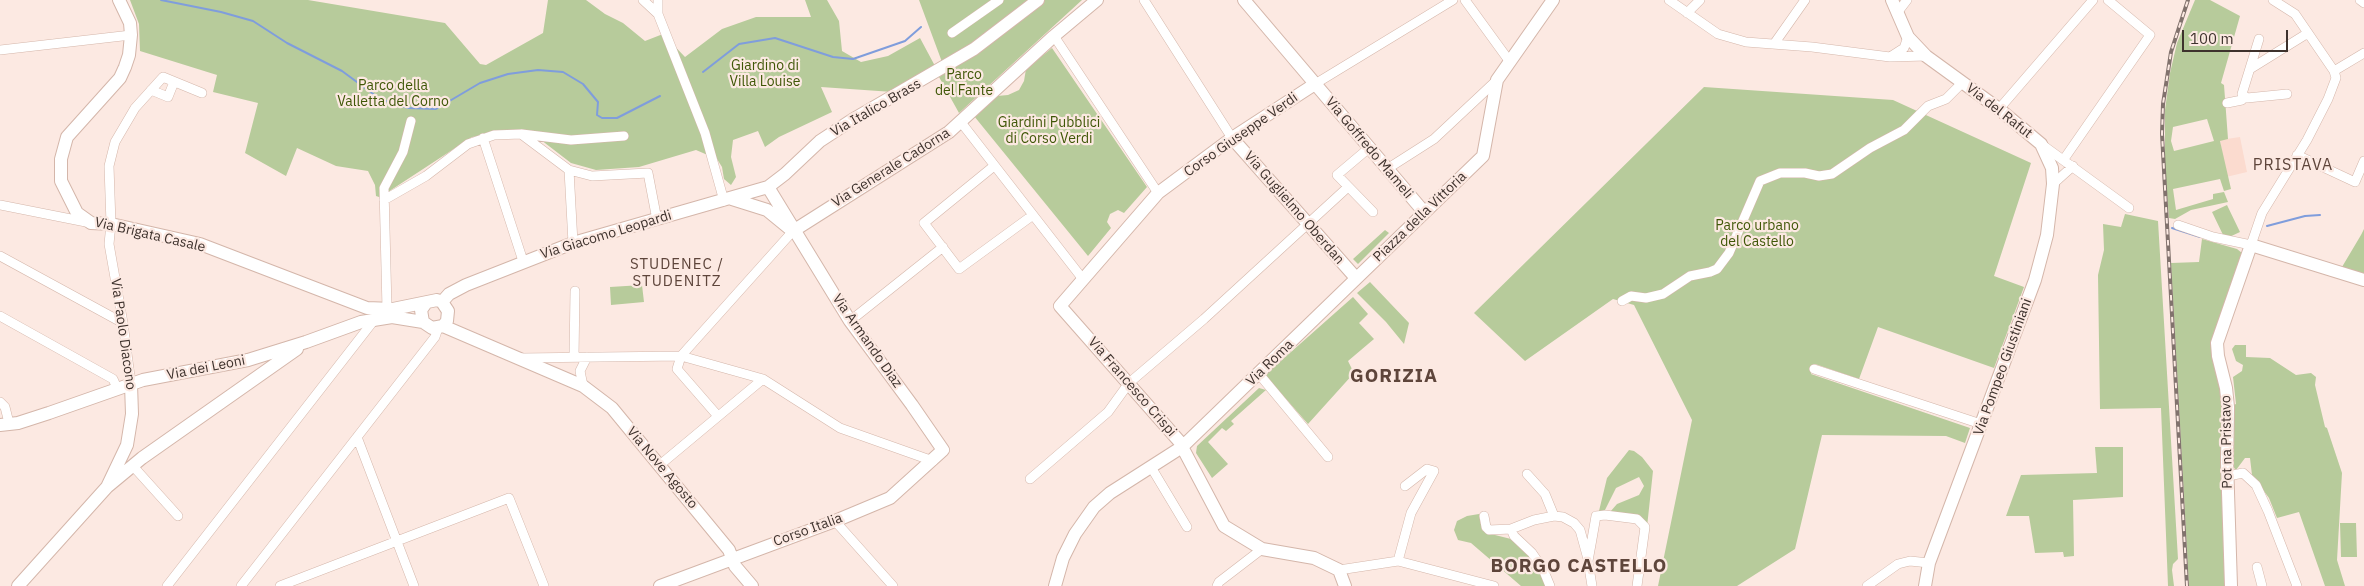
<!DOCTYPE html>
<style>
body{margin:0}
#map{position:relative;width:2364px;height:586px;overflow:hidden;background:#fce9e2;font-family:"IBM Plex Sans",sans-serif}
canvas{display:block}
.scale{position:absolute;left:2182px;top:30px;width:106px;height:22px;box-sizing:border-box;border:2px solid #3e322d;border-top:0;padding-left:6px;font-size:15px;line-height:18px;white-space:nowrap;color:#3e322d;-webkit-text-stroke:4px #fce9e2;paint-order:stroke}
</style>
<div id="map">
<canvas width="2364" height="586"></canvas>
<div class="scale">100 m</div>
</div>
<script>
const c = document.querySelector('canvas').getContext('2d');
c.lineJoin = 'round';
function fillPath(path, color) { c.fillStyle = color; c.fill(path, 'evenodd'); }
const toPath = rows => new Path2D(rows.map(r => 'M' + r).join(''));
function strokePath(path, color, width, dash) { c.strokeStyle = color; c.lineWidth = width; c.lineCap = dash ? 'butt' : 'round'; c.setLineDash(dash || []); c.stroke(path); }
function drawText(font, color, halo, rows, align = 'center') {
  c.font = font + ' "IBM Plex Sans",sans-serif'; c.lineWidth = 4.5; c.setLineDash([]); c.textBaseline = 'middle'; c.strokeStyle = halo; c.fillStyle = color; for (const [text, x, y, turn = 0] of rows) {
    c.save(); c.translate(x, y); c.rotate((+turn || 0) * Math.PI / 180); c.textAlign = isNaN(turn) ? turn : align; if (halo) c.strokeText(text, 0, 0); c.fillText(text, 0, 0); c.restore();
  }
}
fillPath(toPath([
 [2240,137,2247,172,2226,177,2220,140]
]), '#fbdbcf');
fillPath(toPath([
 [130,0,308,0,445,23,480,64,486,65,543,33,548,0,586,0,605,14,623,23,645,41,663,34,685,57,722,29,756,17,811,17,805,0,827,0,839,21,842,51,861,62,888,56,920,38,935,66,893,92,821,87,832,112,779,137,765,147,758,131,733,140,731,157,736,177,731,185,724,179,722,167,717,159,696,150,639,167,596,170,571,163,528,130,472,137,391,190,382,198,376,196,375,185,368,171,336,166,297,148,286,176,245,153,258,103,213,92,217,75,140,51,139,24],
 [919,0,1029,0,976,42,942,62],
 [1044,0,1082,0,959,113,939,77,978,51],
 [2195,0,2210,0,2240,16,2221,83,2224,85,2228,139,2220,141,2231,189,2224,191,2220,179,2173,189,2176,210,2213,199,2213,194,2224,192,2228,202,2191,210,2175,219,2169,218,2165,169,2165,110,2170,73,2177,43],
 [2207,119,2214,141,2174,151,2171,141,2173,127],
 [1052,48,1147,187,1124,213,1118,210,1110,214,1107,222,1111,228,1088,256,974,116,997,96,1008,95,1019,90,1024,81,1026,69],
 [1704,87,1893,100,2031,163,1994,276,2024,287,1994,368,1878,327,1859,379,1815,364,1811,374,1970,428,1965,443,1946,436,1822,435,1795,549,1737,586,1658,586,1692,420,1634,305,1613,299,1525,361,1474,313],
 [2227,205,2240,232,2225,239,2212,212],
 [2125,214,2158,221,2178,559,2173,564,2172,570,2174,586,2168,586,2161,408,2100,409,2098,275,2104,250,2103,224,2121,227],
 [2364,229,2364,278,2339,272,2361,235],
 [1385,230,1389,233,1358,264,1353,259],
 [2202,239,2237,249,2242,253,2222,315,2225,420,2221,468,2226,586,2189,586,2171,263,2199,262],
 [1370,282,1409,323,1404,344,1386,322,1357,293],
 [642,285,644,302,611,305,610,287],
 [1353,297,1368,314,1359,323,1374,339,1348,361,1354,373,1308,424,1265,375],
 [2235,345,2246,345,2246,357,2270,358,2296,375,2311,373,2316,377,2315,385,2325,427,2327,428,2342,473,2337,560,2345,586,2325,586,2299,512,2277,518,2269,498,2252,475,2250,458,2245,458,2236,470,2230,463,2231,406,2236,404,2233,377,2242,371,2243,365,2236,361,2232,349],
 [1259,388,1266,390,1231,421,1234,424,1226,431,1222,428,1208,442,1228,464,1212,478,1196,453,1197,446],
 [2095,447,2123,447,2123,497,2073,500,2074,556,2064,557,2063,552,2035,553,2029,516,2006,516,2021,475,2097,473],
 [1629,450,1634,451,1642,457,1653,471,1647,527,1610,512,1617,504,1639,495,1644,486,1639,477,1616,488,1604,512,1599,511,1607,478],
 [1479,514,1482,530,1491,534,1511,539,1529,555,1540,571,1547,586,1521,586,1471,543,1458,540,1454,530,1457,521,1467,516],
 [2340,523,2356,523,2357,557,2341,557]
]), '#b7cb9b');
strokePath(toPath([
 [161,0,221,12,253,21,287,43,342,71,380,99,408,108,436,109,480,83,508,74,538,70,563,72,583,84,598,102,597,115,602,118,617,118,660,96],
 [703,72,739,44,775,38,833,57,853,59,905,41,921,27],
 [2267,226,2305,216,2320,215],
 [2172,228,2200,237]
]), '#7f9ddc', 2);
const street = toPath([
 [643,0,658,14],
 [658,0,658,14,705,133,724,201],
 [1144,0,1232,138],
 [1465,0,1510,62],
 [1669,0,1718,34,1746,42,1812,47,1890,57,1926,56],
 [2360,0,2364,3],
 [1687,13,1700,0],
 [1897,13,1907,0],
 [952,33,999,0],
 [1054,36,1158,193],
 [2259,39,2242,94,2247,98,2287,94],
 [1774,44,1805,0],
 [0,50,131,35],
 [1890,57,1904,48,1908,37],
 [2250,69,2308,33],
 [2334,71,2364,53],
 [1315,84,1453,0],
 [151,90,168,97,174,82],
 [2227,103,2242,100,2244,96],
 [1999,109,2093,0],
 [960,121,1082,278],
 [522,134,571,140,624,136],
 [483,138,523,261],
 [2041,144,2129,208],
 [1369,148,1337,175,1373,212],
 [2297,155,2355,182,2364,161],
 [2064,159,2150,35,2108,0],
 [994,166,924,223,959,269,1033,215],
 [1387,169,1434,139,1497,80],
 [569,170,573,243],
 [2053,184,2073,166],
 [384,200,426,176,468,144,494,135,521,134,569,170,592,176,648,173,657,220],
 [0,205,86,222],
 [2178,225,2213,237,2251,245,2262,213,2307,140,2328,99,2336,78,2334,71,2295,14,2273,0],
 [0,256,123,323],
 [1622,301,1631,296,1646,298,1663,294,1690,276,1710,272,1717,269,1729,253,1760,181,1780,173,1805,173,1819,176,1832,174,1870,148,1904,130,1928,106,1946,99,1962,83],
 [387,309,384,188,403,152,411,121],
 [0,316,113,379,117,388],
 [850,321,943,247],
 [574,357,575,291],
 [521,358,681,356,763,379,840,428,933,461],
 [1814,369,1981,424],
 [1259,374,1328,457],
 [131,384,123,323,109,244,111,224,109,166,115,142,135,108,163,77,202,93],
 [583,386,580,371,587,357],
 [0,402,5,407,9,423],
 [717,415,677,369,681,356,793,231],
 [357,437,414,586],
 [661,464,763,379],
 [132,465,178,516],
 [1151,467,1187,527],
 [1527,474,1545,494,1554,516],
 [2228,476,2243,473,2256,485,2268,511,2297,586],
 [1030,479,1108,412,1129,383,1204,319,1348,187],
 [1484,516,1486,527,1489,530,1511,529],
 [835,521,893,586],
 [1398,561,1411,513,1434,471,1427,469,1405,486],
 [2257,567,2262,586],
 [1339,570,1398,561,1494,586],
 [167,586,375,319],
 [241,586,435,337,438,328],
 [280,586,509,498,544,586],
 [1217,586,1219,582,1262,549],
 [1550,586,1543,569,1532,553,1514,536,1511,529,1534,520,1554,516,1563,517,1574,523,1580,530,1588,559],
 [1592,586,1588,561,1592,539,1596,516,1605,515,1637,519,1645,527,1637,586],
 [1867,586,1898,564,1910,561,1929,563]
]);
const secondary = toPath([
 [119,0,130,23,131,35,129,55,125,67,120,78,67,137,61,159,61,181,77,213,91,223,111,224,200,244,367,308,393,309,437,300,442,302,448,311,447,321,443,326,432,328,423,322,421,310,426,303],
 [1244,0,1424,212],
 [1892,0,1908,37,1926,56,1999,109,2041,144,2052,168,2053,184,2047,235,2035,280,1929,563,1925,586],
 [1315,84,1232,138,1158,193,1060,306,1179,441,1224,526,1262,549,1314,558,1339,570,1345,586],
 [1232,138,1356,278],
 [732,199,767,210,789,228],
 [793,231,949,132,1054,36,1097,0],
 [442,302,449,294,466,285,573,243,768,187,785,174,820,141,852,120,974,49,1038,0],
 [443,326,583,386,612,408,729,550,735,566,752,586],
 [0,425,18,423,49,413,143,380,248,360,306,342,361,322,392,317,423,322],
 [107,487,142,458,297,349],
 [18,586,107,487,127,445,132,414,131,384],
 [660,586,835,521,890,498,943,450,912,405,850,321,768,187],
 [1055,586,1063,558,1075,534,1094,507,1110,493,1182,447,1483,156,1497,80,1553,0],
 [2231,586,2227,461,2228,407,2226,388,2218,356,2217,343,2251,245,2364,280]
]);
strokePath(street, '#d4b6aa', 10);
strokePath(secondary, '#d4b6aa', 14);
strokePath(street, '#fff', 9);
strokePath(secondary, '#fff', 12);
const rail = toPath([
 [2187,586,2162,134,2163,104,2171,52,2188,0]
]);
strokePath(rail, '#81726d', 4);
strokePath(rail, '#fce9e2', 2, [5.5]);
drawText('14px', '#3f5707', '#fce9e2', [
 ["Giardino di",765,66],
 ["Villa Louise",765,82],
 ["Parco",964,75],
 ["del Fante",964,91],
 ["Parco della",393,86],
 ["Valletta del Corno",393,102],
 ["Giardini Pubblici",1049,123],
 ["di Corso Verdi",1049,139],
 ["Parco urbano",1757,226],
 ["del Castello",1757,242]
]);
drawText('14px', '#3e322d', '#fce9e2', [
 ["Via Italico Brass",876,108,-30],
 ["Via del Rafut",1999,111,38],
 ["Corso Giuseppe Verdi",1241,135,-35],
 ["Via Goffredo Mameli",1369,148,50],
 ["Via Generale Cadorna",891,168,-32],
 ["Via Guglielmo Oberdan",1294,208,49],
 ["Piazza della Vittoria",1420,217,-44],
 ["Via Brigata Casale",150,235,13],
 ["Via Giacomo Leopardi",606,235,-17],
 ["Via Paolo Diacono",123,334,82],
 ["Via Armando Diaz",867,341,55],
 ["Via Roma",1270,363,-44],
 ["Via Pompeo Giustiniani",2003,367,-70],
 ["Via dei Leoni",206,368,-11],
 ["Via Francesco Crispi",1132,387,49],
 ["Pot na Pristavo",2227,442,-91],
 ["Via Nove Agosto",662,468,50],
 ["Corso Italia",808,530,-20]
]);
c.letterSpacing = '1px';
drawText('15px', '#5e453b', '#fce9e2', [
 ["STUDENEC /",677,265],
 ["STUDENITZ",677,282]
]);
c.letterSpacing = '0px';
c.letterSpacing = '1px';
drawText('16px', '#5e453b', '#fce9e2', [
 ["PRISTAVA",2293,165]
]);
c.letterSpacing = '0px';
c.letterSpacing = '1px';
drawText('bold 19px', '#5e453b', '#fce9e2', [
 ["GORIZIA",1394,377],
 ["BORGO CASTELLO",1579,567]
]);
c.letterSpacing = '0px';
</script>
